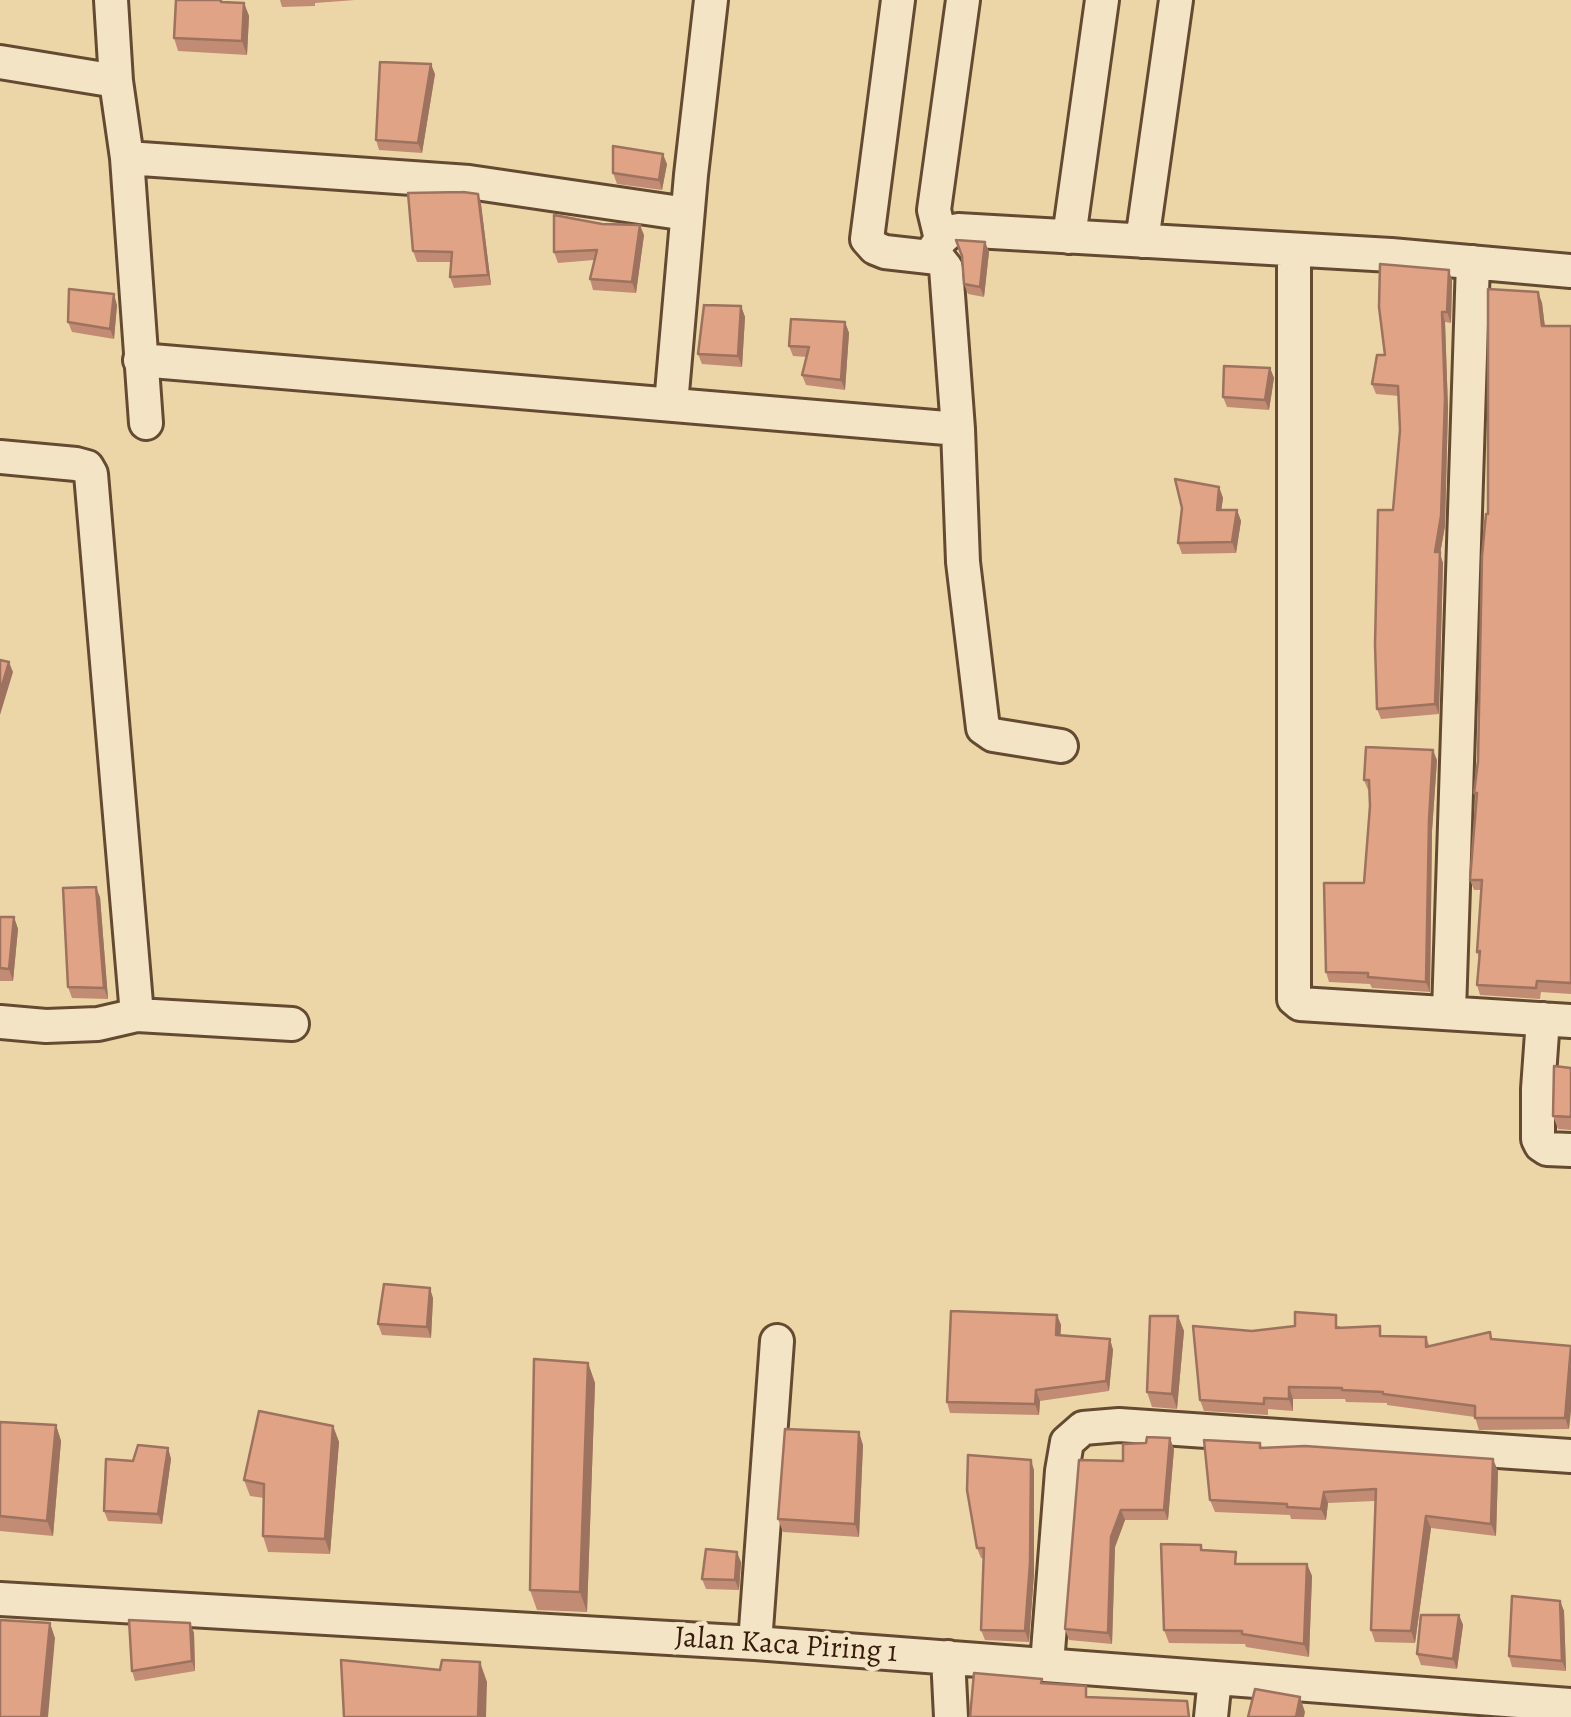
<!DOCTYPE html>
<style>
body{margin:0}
canvas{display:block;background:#ecd6a7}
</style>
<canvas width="1571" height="1717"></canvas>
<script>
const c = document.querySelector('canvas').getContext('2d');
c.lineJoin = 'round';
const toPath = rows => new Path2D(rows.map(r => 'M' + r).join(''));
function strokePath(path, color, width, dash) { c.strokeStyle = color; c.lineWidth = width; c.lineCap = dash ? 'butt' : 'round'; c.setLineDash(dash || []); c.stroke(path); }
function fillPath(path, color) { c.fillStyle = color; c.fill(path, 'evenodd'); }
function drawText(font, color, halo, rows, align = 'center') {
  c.font = font + ' Alegreya,serif'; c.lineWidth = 9; c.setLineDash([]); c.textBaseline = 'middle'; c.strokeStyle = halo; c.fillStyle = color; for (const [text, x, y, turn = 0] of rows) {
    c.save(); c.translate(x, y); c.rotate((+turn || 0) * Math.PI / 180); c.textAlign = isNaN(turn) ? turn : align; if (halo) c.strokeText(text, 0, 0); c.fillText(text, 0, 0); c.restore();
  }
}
const minor = toPath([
 [111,0,116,81,127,158,146,423],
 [898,0,867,239,875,248,885,252,938,258,946,268,958,429,963,562,983,728,993,735,1061,746],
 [0,62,116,81],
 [127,158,469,182,687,214],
 [1069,237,1102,0],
 [941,239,934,210,963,0],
 [1142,241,1176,0],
 [1294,250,1294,999,1300,1004,1571,1021],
 [930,256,941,239,949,232,958,230,1391,255,1571,271],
 [140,360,958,429],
 [671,404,691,175,711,0],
 [0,457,76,464,87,467,91,474,137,1015],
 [1449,1012,1473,262],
 [1543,1019,1538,1089,1538,1139,1541,1145,1547,1149,1571,1150],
 [0,1022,46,1026,98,1024,137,1015,292,1024],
 [0,1599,755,1643,1571,1705],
 [755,1643,777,1341],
 [948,1657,951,1717],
 [1047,1664,1062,1471,1067,1442,1083,1428,1119,1425,1571,1456],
 [1211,1717,1215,1678]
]);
strokePath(minor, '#654a32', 38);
strokePath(minor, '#f3e4c6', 32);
fillPath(toPath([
 [280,0,355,0,315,3,315,6,282,7],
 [227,2,244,3,249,16,247,55,178,51,174,38],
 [435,74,422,153,379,150,376,140],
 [667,164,662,190,617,184,613,173],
 [478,194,481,204,491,285,454,288,450,277,451,262,417,262,413,251],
 [644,235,636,293,593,290,590,279,594,260,558,263,554,252],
 [985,242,989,252,984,297,968,294,964,284,962,256],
 [1449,270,1452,281,1451,323,1445,322,1448,409,1445,526,1440,554,1443,563,1439,714,1381,719,1377,709,1400,430,1399,396,1376,394,1372,384,1385,355],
 [1538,292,1542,303,1545,326,1571,326,1571,994,1541,992,1540,999,1480,995,1477,985,1479,958,1477,952,1481,890,1474,890,1470,880,1476,799,1474,793,1478,761,1488,514],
 [117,305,114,339,72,332,68,322],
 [741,306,745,317,742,367,702,364,698,354],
 [845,322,849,333,845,390,806,385,802,375,807,357,793,356,789,346],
 [1270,368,1274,378,1269,410,1227,407,1223,397],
 [1219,487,1223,498,1221,510,1237,510,1241,521,1236,553,1182,554,1178,543],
 [1437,760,1432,831,1430,992,1372,988,1370,984,1329,982,1326,972,1364,883,1370,806,1370,790,1368,790,1364,780],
 [100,897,108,999,72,998,68,987],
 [0,917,14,917,18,929,13,981,0,981],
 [1571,1068,1571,1130,1558,1129,1553,1116],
 [433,1298,431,1338,382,1335,378,1324],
 [1057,1315,1061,1325,1060,1336,1110,1339,1113,1350,1109,1391,1040,1401,1039,1415,950,1413,947,1402],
 [1178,1316,1184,1331,1177,1409,1152,1407,1147,1392],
 [1295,1326,1340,1326,1340,1328,1384,1336,1426,1337,1430,1347,1493,1339,1571,1346,1569,1429,1479,1430,1475,1417,1387,1405,1387,1403,1346,1402,1345,1399,1293,1399,1293,1411,1268,1409,1268,1415,1204,1411,1200,1400,1252,1331],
 [588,1363,595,1383,587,1612,537,1610,530,1590],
 [0,1422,56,1425,61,1441,53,1536,0,1531],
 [333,1426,339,1442,330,1554,268,1552,263,1536,264,1498,250,1496,244,1480],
 [1260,1443,1262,1448,1498,1471,1496,1536,1431,1528,1415,1643,1375,1642,1371,1630,1375,1501,1328,1503,1326,1520,1291,1519,1290,1515,1215,1512,1210,1500],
 [863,1445,859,1537,783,1532,778,1519],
 [168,1448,171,1459,162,1524,108,1521,104,1511,133,1461],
 [1174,1449,1168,1520,1125,1520,1115,1547,1112,1644,1069,1640,1065,1629,1123,1461],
 [1034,1470,1034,1574,1029,1642,985,1640,981,1630,984,1558,981,1558,977,1548],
 [1201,1545,1203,1550,1240,1564,1307,1564,1312,1576,1309,1657,1246,1647,1245,1644,1169,1643,1164,1630],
 [741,1562,739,1590,706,1589,702,1579],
 [1560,1601,1564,1611,1566,1671,1512,1667,1509,1656],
 [1459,1615,1463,1625,1457,1669,1421,1665,1417,1654],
 [190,1623,194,1633,195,1671,135,1681,132,1671]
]), '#c18c73');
fillPath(toPath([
 [244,3,249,16,247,55,242,41],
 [431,64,435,74,422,153,418,143],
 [663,154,667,164,662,190,659,180],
 [478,194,481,204,491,285,488,275],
 [640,225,644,235,636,293,632,282],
 [985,242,989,252,984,297,980,287],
 [1449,270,1452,281,1451,323,1447,312],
 [1538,292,1542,303,1546,337,1542,326],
 [114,294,117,305,114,339,110,329],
 [741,306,745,317,742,367,738,356],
 [1442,312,1445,322,1448,409,1445,526,1440,554,1443,563,1439,714,1435,704,1435,552],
 [845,322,849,333,845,390,841,380],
 [1270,368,1274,378,1269,410,1265,400],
 [1219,487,1223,498,1220,520,1217,510],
 [1237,510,1241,521,1236,553,1232,542],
 [9,662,13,672,0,715,0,692],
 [1433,750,1437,760,1432,831,1430,992,1426,982,1429,820],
 [96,887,100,897,108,999,104,988],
 [14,917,18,929,13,981,9,969],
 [430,1288,433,1298,431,1338,427,1327],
 [1057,1315,1061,1325,1060,1346,1056,1335],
 [1178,1316,1184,1331,1177,1409,1172,1394],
 [1110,1339,1113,1350,1109,1391,1106,1381],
 [1571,1358,1571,1411,1569,1429,1565,1418],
 [588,1363,595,1383,587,1612,580,1592],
 [1289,1387,1293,1399,1293,1411,1289,1399],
 [1036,1390,1040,1401,1039,1415,1035,1404],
 [56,1425,61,1441,53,1536,47,1521],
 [333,1426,339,1442,330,1554,325,1539],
 [859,1432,863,1445,859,1537,855,1524],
 [1170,1438,1174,1449,1168,1520,1164,1510],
 [168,1448,171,1459,162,1524,158,1514],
 [1493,1459,1498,1471,1496,1536,1491,1524],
 [1031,1460,1034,1470,1034,1574,1029,1642,1025,1631],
 [1324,1492,1328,1503,1326,1520,1321,1509],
 [1121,1510,1125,1520,1115,1547,1112,1644,1108,1633,1111,1537],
 [1426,1516,1431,1528,1415,1643,1411,1631],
 [737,1552,741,1562,739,1590,735,1580],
 [1307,1564,1312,1576,1309,1657,1304,1644],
 [1560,1601,1564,1611,1566,1671,1562,1661],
 [1459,1615,1463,1625,1457,1669,1453,1659],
 [50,1623,55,1638,48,1717,41,1717],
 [190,1623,194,1633,195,1671,192,1661],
 [480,1662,487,1682,486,1717,478,1717],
 [1300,1697,1305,1712,1304,1717,1296,1717]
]), '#9d725e');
const building = toPath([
 [176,0,221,0,221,2,244,3,242,41,174,38,176,0],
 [380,62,431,64,418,143,376,140,380,62],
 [613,146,663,154,659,180,613,173,613,146],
 [463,192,478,194,488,275,450,277,452,252,413,251,408,193,463,192],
 [554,215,602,224,640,225,632,282,590,279,597,250,554,252,554,215],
 [956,240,985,242,980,287,964,284,962,256,956,240],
 [1380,264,1449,270,1447,312,1442,312,1445,399,1441,516,1435,552,1440,552,1435,704,1377,709,1375,645,1378,510,1393,510,1400,430,1398,386,1372,384,1377,355,1385,355,1379,307,1380,264],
 [69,289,114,294,110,329,68,322,69,289],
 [1488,289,1538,292,1542,326,1571,326,1571,983,1537,981,1536,988,1477,985,1480,951,1477,952,1482,880,1470,880,1477,793,1474,793,1478,761,1482,556,1486,514,1488,514,1488,289],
 [704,305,741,306,738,356,698,354,704,305],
 [791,319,845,322,841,380,802,375,809,347,789,346,791,319],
 [1224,366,1270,368,1265,400,1223,397,1224,366],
 [1175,479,1219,487,1217,510,1237,510,1232,542,1178,543,1182,508,1175,479],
 [0,660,9,662,0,692,0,660],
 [1366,747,1433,750,1429,820,1426,982,1368,977,1368,973,1326,972,1324,883,1364,883,1370,806,1369,780,1364,780,1366,747],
 [96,887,104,988,68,987,63,888,96,887],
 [0,917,14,917,9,969,0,968,0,917],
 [1554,1066,1571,1068,1571,1117,1553,1116,1554,1066],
 [384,1284,430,1288,427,1327,378,1324,384,1284],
 [951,1311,1057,1315,1056,1335,1110,1339,1106,1381,1036,1390,1035,1404,947,1402,951,1311],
 [1295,1312,1336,1315,1336,1328,1380,1326,1380,1336,1426,1337,1426,1347,1490,1332,1491,1339,1571,1346,1565,1418,1475,1418,1475,1406,1383,1394,1383,1392,1342,1390,1342,1388,1289,1387,1289,1399,1264,1398,1264,1404,1200,1400,1193,1326,1252,1331,1295,1326,1295,1312],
 [1150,1316,1178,1316,1172,1394,1147,1392,1150,1316],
 [534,1359,588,1363,580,1592,530,1590,534,1359],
 [259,1411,333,1426,325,1539,263,1536,264,1484,244,1480,259,1411],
 [0,1422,56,1425,47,1521,0,1516,0,1422],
 [785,1429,859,1432,855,1524,778,1519,785,1429],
 [1147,1437,1170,1438,1164,1510,1121,1510,1111,1537,1108,1633,1065,1629,1079,1460,1123,1461,1123,1444,1146,1443,1147,1437],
 [1204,1440,1260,1443,1260,1448,1305,1446,1493,1459,1491,1524,1426,1516,1411,1631,1371,1630,1376,1489,1324,1492,1321,1509,1287,1507,1287,1504,1210,1500,1204,1440],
 [138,1445,168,1448,158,1514,104,1511,106,1459,133,1461,138,1445],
 [968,1455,1031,1460,1030,1563,1025,1631,981,1630,984,1548,977,1548,967,1490,968,1455],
 [1161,1544,1201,1545,1201,1550,1236,1552,1235,1564,1307,1564,1304,1644,1242,1634,1242,1631,1164,1630,1161,1544],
 [706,1549,737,1552,735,1580,702,1579,706,1549],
 [1512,1596,1560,1601,1562,1661,1509,1656,1512,1596],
 [1421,1615,1459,1615,1453,1659,1417,1654,1421,1615],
 [0,1620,50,1623,41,1717,0,1717,0,1620],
 [129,1620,190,1623,192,1661,132,1671,129,1620],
 [341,1660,440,1670,442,1660,480,1662,478,1717,344,1717,341,1660],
 [974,1673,1042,1679,1041,1683,1086,1686,1086,1697,1187,1701,1189,1717,970,1717,974,1673],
 [1255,1689,1300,1697,1296,1717,1248,1717,1255,1689]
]);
fillPath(building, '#e0a386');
strokePath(building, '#9d725e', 2.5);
drawText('30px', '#381b0b', '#f3e4c6', [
 ["Jalan Kaca Piring 1",786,1646,4]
]);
</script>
